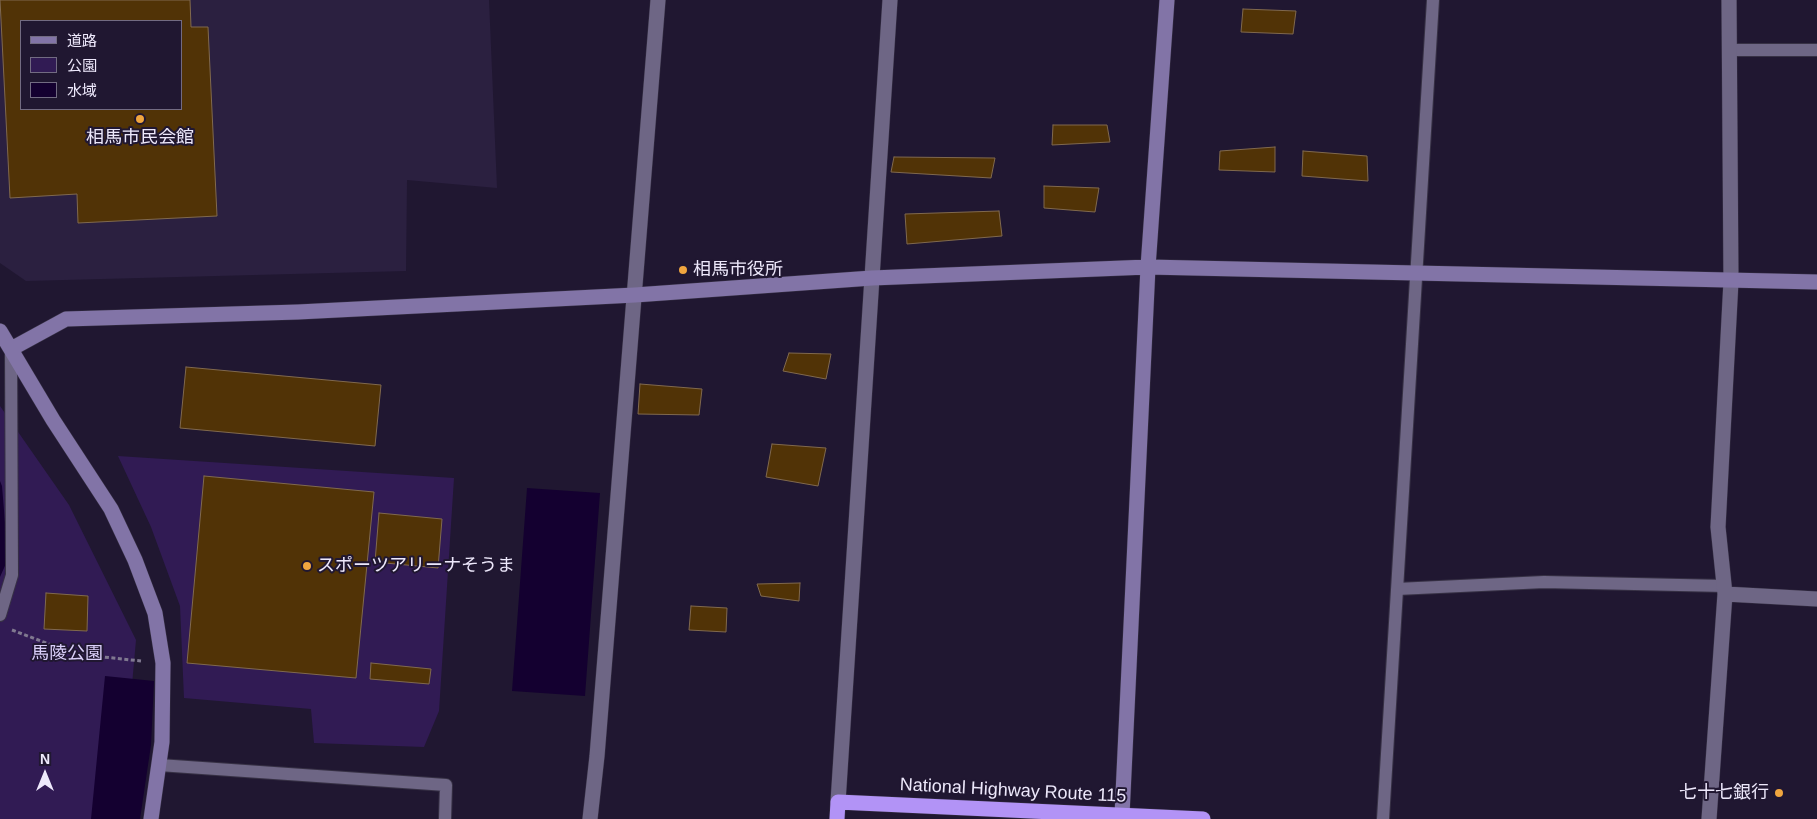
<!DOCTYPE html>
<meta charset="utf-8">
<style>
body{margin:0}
#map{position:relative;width:1817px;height:819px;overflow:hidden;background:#201731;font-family:Arial,"Noto Sans JP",sans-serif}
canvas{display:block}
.legend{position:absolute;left:20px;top:20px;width:162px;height:90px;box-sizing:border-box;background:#201731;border:1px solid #726b82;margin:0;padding:6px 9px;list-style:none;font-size:15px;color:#ede8fb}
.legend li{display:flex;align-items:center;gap:10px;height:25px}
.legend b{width:25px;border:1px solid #726b82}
.north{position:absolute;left:20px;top:749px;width:50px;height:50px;-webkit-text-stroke:4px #201731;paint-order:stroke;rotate:0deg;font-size:14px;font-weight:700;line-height:20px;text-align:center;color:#ede8fb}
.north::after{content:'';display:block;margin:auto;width:18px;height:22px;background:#ede8fb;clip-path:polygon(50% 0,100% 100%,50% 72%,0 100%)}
</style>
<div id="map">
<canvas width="1817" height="819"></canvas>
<ul class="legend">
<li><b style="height:6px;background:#8274a7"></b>道路</li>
<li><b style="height:14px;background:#311b54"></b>公園</li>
<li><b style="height:14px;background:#140030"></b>水域</li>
</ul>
<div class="north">N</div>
</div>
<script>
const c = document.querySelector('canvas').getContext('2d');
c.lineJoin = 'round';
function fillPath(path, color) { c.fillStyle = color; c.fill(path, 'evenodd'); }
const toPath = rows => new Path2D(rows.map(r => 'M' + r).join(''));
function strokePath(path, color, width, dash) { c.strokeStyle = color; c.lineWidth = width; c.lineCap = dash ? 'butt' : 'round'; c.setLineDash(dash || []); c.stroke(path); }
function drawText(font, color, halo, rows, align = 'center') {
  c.font = font + ' Arial,"Noto Sans JP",sans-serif'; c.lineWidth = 4; c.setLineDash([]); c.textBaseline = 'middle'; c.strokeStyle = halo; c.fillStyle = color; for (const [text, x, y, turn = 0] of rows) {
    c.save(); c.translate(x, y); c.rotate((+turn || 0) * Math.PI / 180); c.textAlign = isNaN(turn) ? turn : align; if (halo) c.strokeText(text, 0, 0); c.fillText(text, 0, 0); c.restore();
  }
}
fillPath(toPath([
 [0,0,489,0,497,188,407,180,406,271,26,281,0,263],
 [21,21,181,21,181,109,21,109]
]), '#2b2040');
fillPath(toPath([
 [0,406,69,505,136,640,120,819,0,819],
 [118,456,454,478,439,711,424,747,314,743,311,709,184,698,180,606,151,527]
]), '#311b54');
fillPath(toPath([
 [0,481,2,486,8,559,0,577],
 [527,488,600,493,585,696,512,691],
 [105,676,154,681,151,745,140,819,91,819]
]), '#140030');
const building = toPath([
 [0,0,190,0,191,27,208,27,217,216,78,223,77,194,10,198,0,0],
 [21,21,181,21,181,109,21,109,21,21],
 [1243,9,1296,11,1293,34,1241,32,1243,9],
 [1053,125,1107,125,1110,142,1052,145,1053,125],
 [1275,147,1275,172,1219,170,1220,151,1275,147],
 [1303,151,1367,156,1368,181,1302,176,1303,151],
 [894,157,995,158,991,178,891,172,894,157],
 [1044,186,1099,188,1095,212,1044,208,1044,186],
 [999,211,1002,236,907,244,905,214,999,211],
 [789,353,831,354,826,379,783,371,789,353],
 [186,367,381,385,375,446,180,428,186,367],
 [640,384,702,389,699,415,638,414,640,384],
 [772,444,826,448,818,486,766,477,772,444],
 [204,476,374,492,356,678,187,663,204,476],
 [379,513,442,519,438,568,375,562,379,513],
 [800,583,799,601,761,596,757,584,800,583],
 [46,593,88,596,87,631,44,629,46,593],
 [691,606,727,608,726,632,689,630,691,606],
 [371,663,431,669,429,684,370,679,371,663]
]);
fillPath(building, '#513306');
strokePath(building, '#80694e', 1);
const lane = toPath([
 [1730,50,1817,50],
 [1397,589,1544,582,1725,586],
 [0,615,12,575,11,349],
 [159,765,446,785,445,819],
 [1383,819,1433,0]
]);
const street = toPath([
 [1725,594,1817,599],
 [838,802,890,0],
 [590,819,597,756,658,0],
 [1709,819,1725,594,1718,527,1731,281,1729,0]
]);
const secondary = toPath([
 [0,331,53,420,111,509,135,560,155,613,163,663,162,742,151,819],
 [11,349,66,319,298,312,635,295,872,278,1148,267,1817,282],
 [1122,815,1148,267,1167,0]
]);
const highway = toPath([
 [837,819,838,802,1203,819]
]);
strokePath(lane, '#373145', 14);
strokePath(street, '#373145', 16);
strokePath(secondary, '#373145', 16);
strokePath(highway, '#373145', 16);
strokePath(toPath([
 [12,630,75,654,141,661]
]), '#807990', 3, [4, 2.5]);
strokePath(lane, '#6e6685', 12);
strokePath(street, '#6e6685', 15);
strokePath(secondary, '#8274a7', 15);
strokePath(highway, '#b293f6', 15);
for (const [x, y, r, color] of [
 [140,119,5,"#f0a63f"],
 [683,270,5,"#f0a63f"],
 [307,566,5,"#f0a63f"],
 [1779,793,5,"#f0a63f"]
]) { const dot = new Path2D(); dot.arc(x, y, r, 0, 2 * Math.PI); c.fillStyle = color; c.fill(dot); strokePath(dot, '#201731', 2); }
drawText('18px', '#ede8fb', '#201731', [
 ["相馬市民会館",140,138,"center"],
 ["相馬市役所",693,270],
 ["スポーツアリーナそうま",317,566],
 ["七十七銀行",1769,793,"right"]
], 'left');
drawText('18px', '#d9cef8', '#201731', [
 ["馬陵公園",67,654]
]);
drawText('18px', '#ede8fb', '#201731', [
 ["National Highway Route 115",1013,791,3]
]);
</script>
